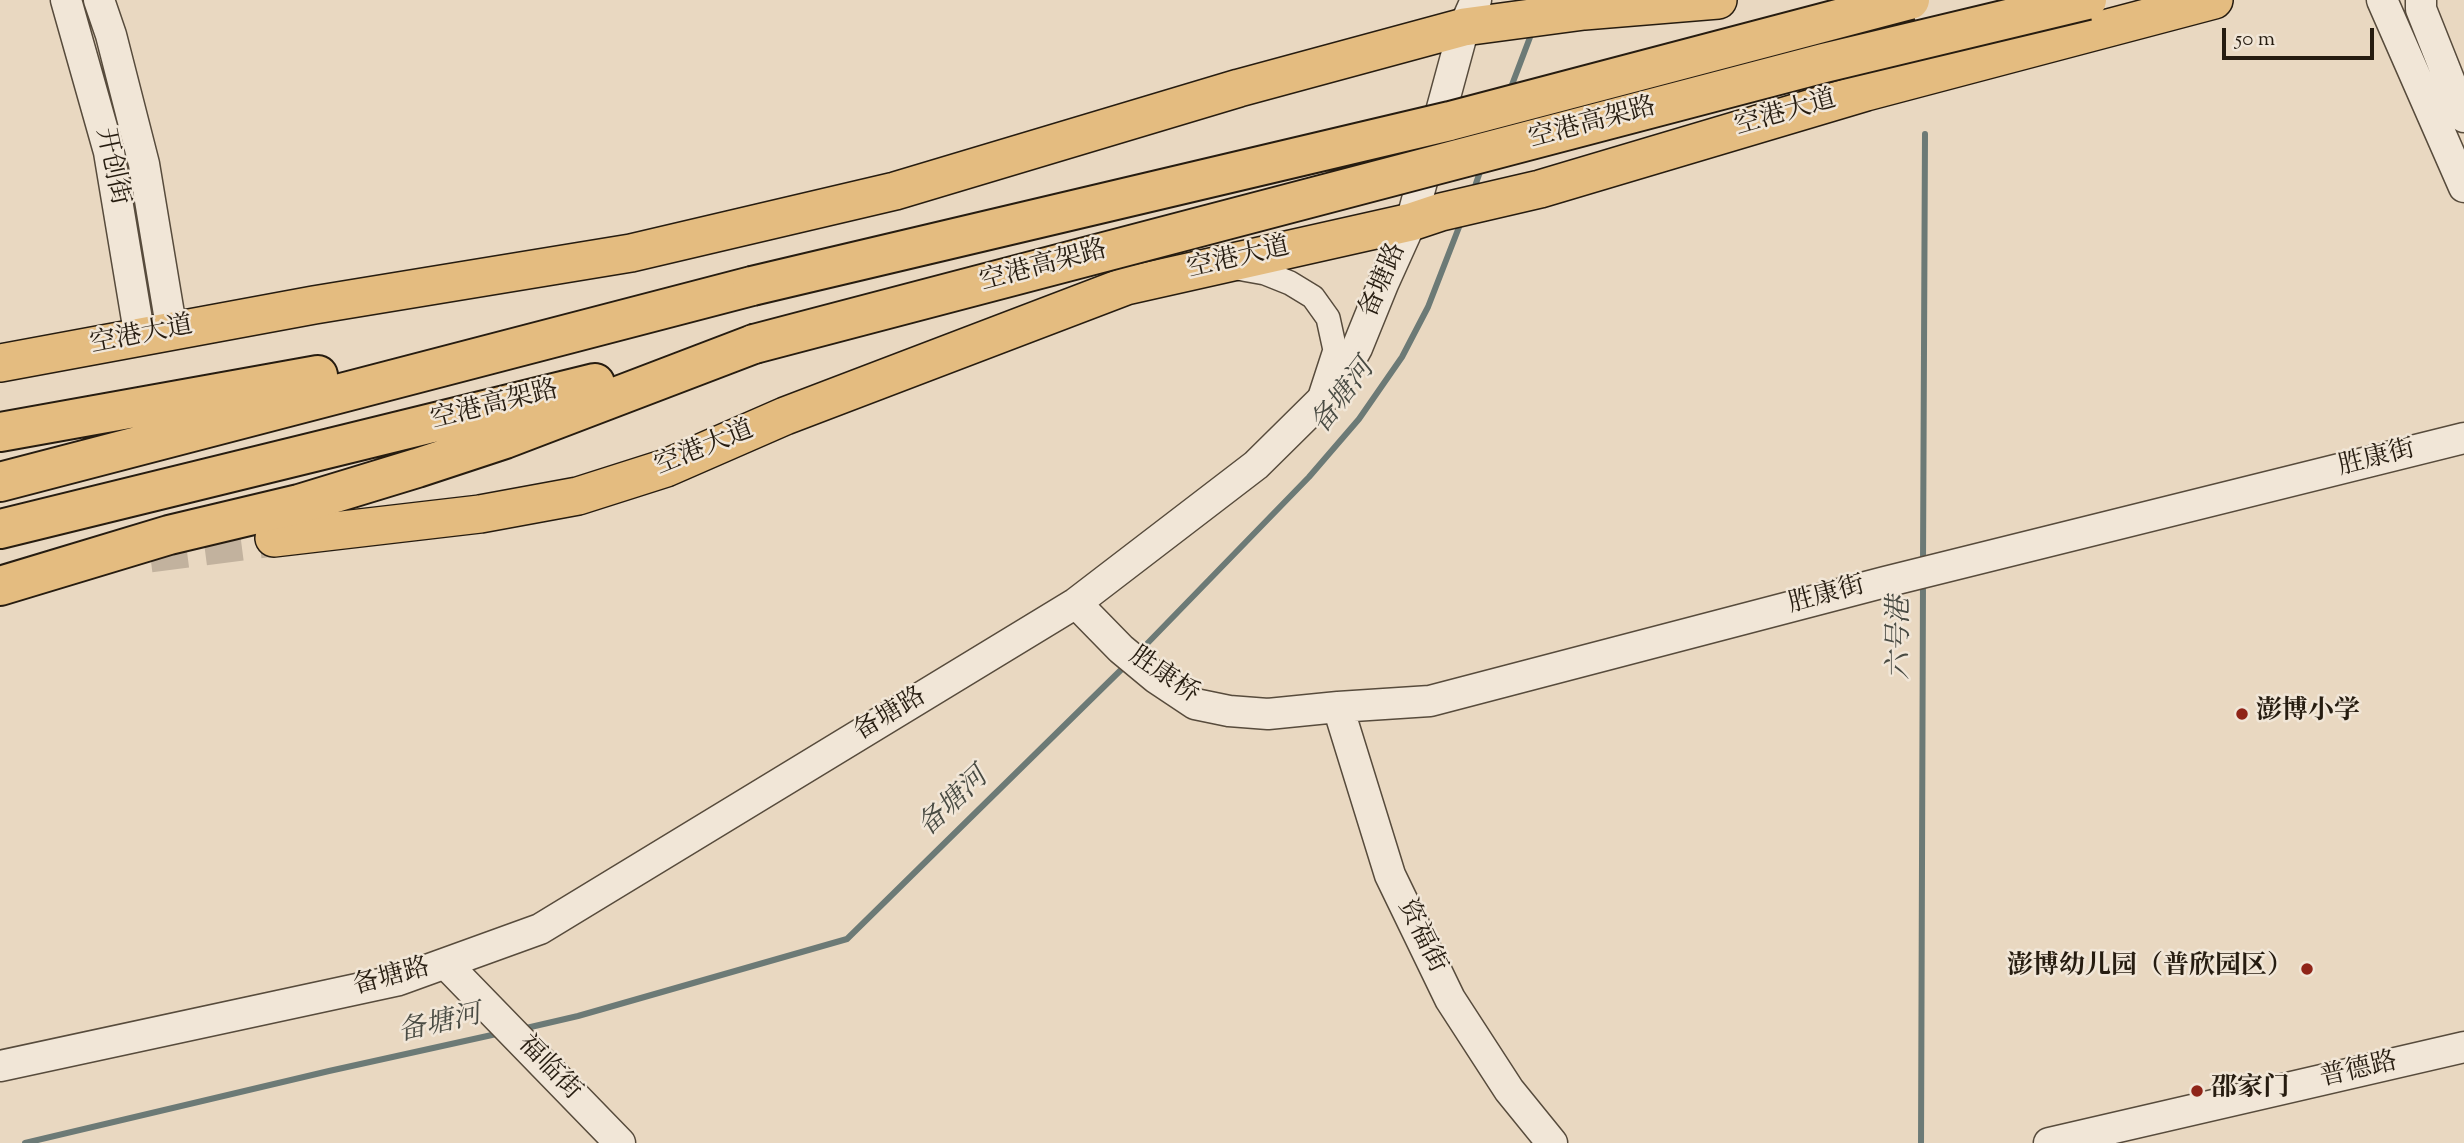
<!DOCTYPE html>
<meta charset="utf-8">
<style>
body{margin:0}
#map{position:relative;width:2464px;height:1143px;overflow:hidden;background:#e9d8c1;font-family:"Sorts Mill Goudy",serif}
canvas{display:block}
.scale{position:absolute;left:2222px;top:28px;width:152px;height:32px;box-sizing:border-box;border:4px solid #261c10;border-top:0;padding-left:9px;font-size:21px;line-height:24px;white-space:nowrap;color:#261c10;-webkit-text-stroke:5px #f1e6d7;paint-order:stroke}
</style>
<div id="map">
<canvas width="2464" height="1143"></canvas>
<div class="scale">50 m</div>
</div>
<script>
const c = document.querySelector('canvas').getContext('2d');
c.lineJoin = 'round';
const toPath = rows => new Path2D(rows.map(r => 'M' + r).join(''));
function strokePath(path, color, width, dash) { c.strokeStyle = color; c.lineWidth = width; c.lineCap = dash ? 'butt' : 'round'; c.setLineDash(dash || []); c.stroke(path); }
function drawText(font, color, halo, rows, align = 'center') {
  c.font = font + ' "Sorts Mill Goudy","Noto Serif SC",serif'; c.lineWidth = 5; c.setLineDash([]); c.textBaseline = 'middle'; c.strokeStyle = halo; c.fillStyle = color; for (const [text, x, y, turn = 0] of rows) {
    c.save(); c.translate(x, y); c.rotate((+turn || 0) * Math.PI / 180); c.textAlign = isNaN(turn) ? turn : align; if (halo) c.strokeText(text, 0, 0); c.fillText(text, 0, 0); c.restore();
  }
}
strokePath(toPath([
 [1510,90,1532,32],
 [1473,192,1482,166],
 [1923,563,1925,134],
 [1138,653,1309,477,1359,419,1402,357,1428,307,1461,222],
 [522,1029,578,1016,847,939,1128,663],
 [25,1143,329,1071,501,1033],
 [1921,1143,1923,580]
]), '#6c7a76', 6);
strokePath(toPath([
 [150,554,274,538]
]), '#c2b29e', 37, [37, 18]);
const minor = toPath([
 [1237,268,1265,273,1290,283,1313,297,1328,318,1335,350,1321,393]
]);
const tertiary = toPath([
 [66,0,109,152,140,338],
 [99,0,111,35,144,164,172,332],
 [2382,0,2464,187],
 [2421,0,2421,9,2464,117],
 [1076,603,1121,649,1156,678,1195,704,1229,711,1268,714,1338,707,1430,701,1885,582,2464,438],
 [1338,707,1390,875,1450,999,1509,1090,1552,1143],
 [447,965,620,1143],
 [0,1066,399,980,540,929,1076,603,1256,465,1336,386,1357,348,1383,284,1411,222,1464,27,1476,0],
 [2049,1143,2464,1047]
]);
const primary = toPath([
 [0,363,314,305,631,253,895,191,1239,88,1464,27,1584,11,1718,0],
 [274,538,480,514,578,496,666,468,785,416,1126,286,1411,222,1441,212,1540,189,1866,92,2214,0]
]);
const trunk = toPath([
 [0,432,318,375],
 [0,482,752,286],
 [0,529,595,383],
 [0,586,169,535,299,504,417,468,505,439,754,344]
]);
strokePath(minor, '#574b3c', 26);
strokePath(tertiary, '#574b3c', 33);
strokePath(primary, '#261c10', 40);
strokePath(trunk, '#261c10', 42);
strokePath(minor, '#f1e6d7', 23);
strokePath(tertiary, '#f1e6d7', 30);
strokePath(primary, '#e4bc80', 37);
strokePath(trunk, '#e4bc80', 38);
const trunkBridge = toPath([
 [752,286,1450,121,1910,0],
 [754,344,1824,63,2087,0]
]);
strokePath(trunkBridge, '#261c10', 42, []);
strokePath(trunkBridge, '#e4bc80', 38);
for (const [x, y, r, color] of [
 [2242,714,7,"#8f2418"],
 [2307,969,7,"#8f2418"],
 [2197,1091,7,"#8f2418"]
]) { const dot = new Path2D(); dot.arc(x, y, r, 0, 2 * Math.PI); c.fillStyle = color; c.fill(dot); strokePath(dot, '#f1e6d7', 2.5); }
drawText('26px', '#261c10', '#f1e6d7', [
 ["空港大道",1786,115,-16],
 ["空港高架路",1593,125,-15],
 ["开创街",110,167,78],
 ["空港大道",1239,260,-13],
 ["空港高架路",1044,268,-15],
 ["备塘路",1385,281,-67],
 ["空港大道",142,337,-11],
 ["空港高架路",495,407,-14],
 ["空港大道",705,450,-22],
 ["胜康街",2377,460,-14],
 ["胜康街",1827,597,-15],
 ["胜康桥",1163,677,34],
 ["备塘路",891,716,-31],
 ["资福街",1420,937,64],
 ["备塘路",392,979,-15],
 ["福临街",548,1069,46],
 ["普德路",2359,1072,-13]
]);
drawText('bold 26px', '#261c10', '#f1e6d7', [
 ["澎博小学",2256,714],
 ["澎博幼儿园（普欣园区）",2293,969,"right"],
 ["邵家门",2211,1091]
], 'left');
drawText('italic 28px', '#494b43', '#f1e6d7', [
 ["备塘河",1345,398,-53],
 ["六号港",1902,638,-90],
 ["备塘河",955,804,-44],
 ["备塘河",440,1026,-13]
]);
</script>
